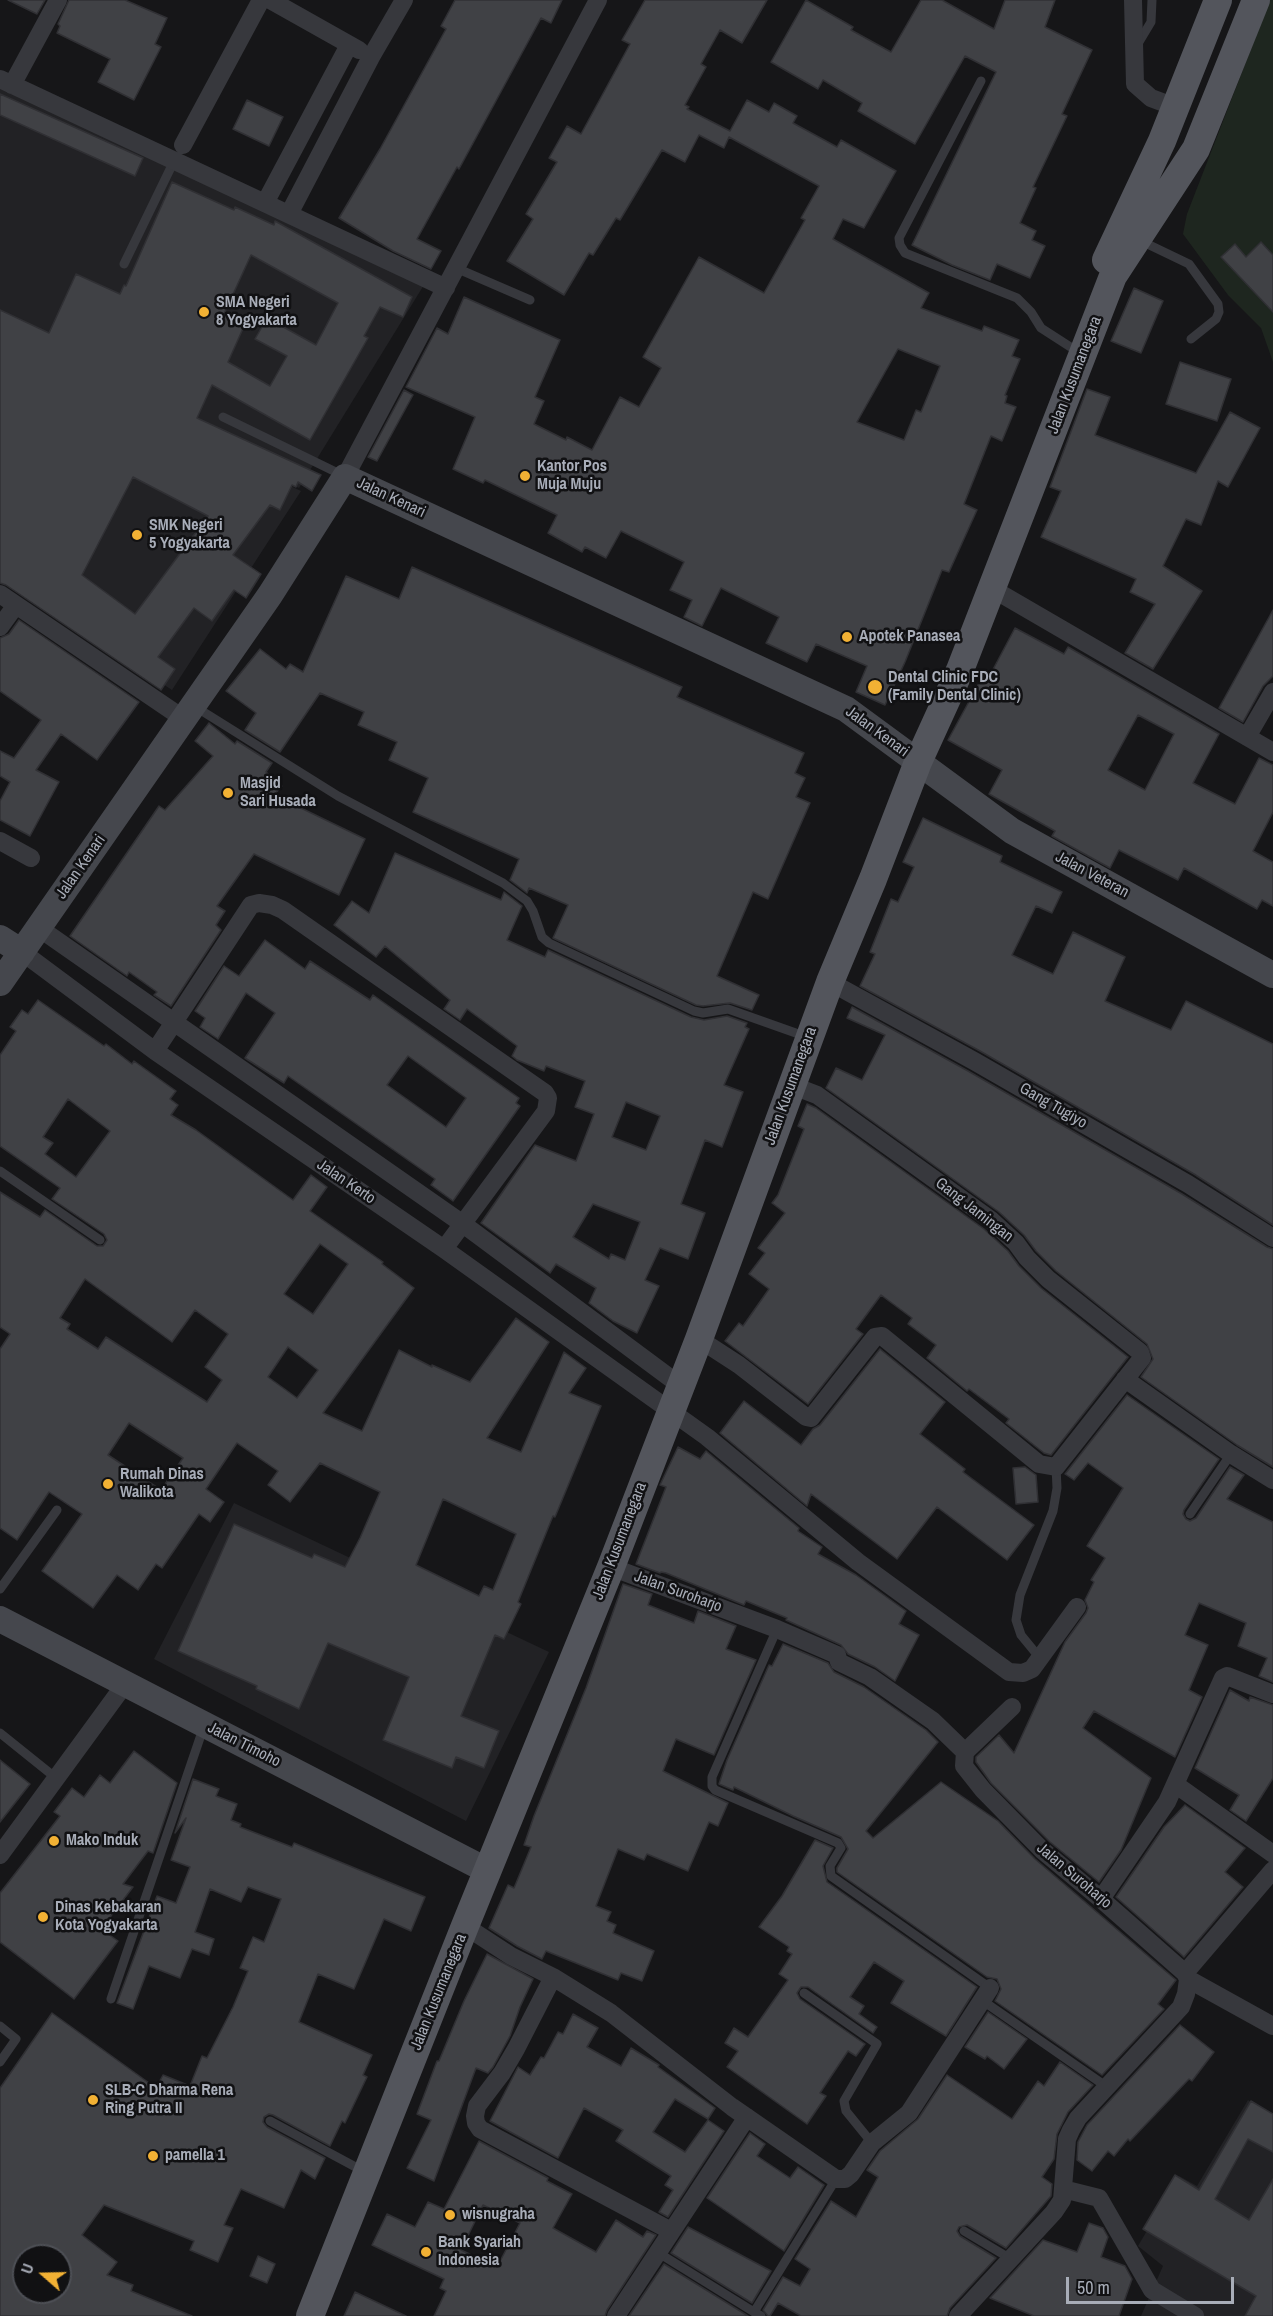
<!DOCTYPE html>
<style>
body{margin:0}
#map{position:relative;width:1273px;height:2316px;overflow:hidden;background:#161618;font-family:"Archivo Narrow",sans-serif}
canvas{display:block}
.north{position:absolute;left:12px;top:2244px;width:60px;height:60px;box-sizing:border-box;background:#111113;border:2px solid #4d4f55;border-radius:50%;rotate:290deg;font-size:16px;font-weight:700;line-height:24px;text-align:center;color:#a8adb8}
.north::after{content:'';display:block;margin:auto;width:21px;height:27px;background:#f2b134;clip-path:polygon(50% 0,100% 100%,50% 72%,0 100%)}
.scale{position:absolute;left:1066px;top:2277px;width:168px;height:27px;box-sizing:border-box;border:3px solid #a8adb8;border-top:0;padding-left:8px;font-size:18px;line-height:21px;white-space:nowrap;color:#a8adb8;-webkit-text-stroke:4px #111113;paint-order:stroke}
</style>
<div id="map">
<canvas width="1273" height="2316"></canvas>
<div class="north">U</div>
<div class="scale">50 m</div>
</div>
<script>
const c = document.querySelector('canvas').getContext('2d');
c.lineJoin = 'round';
function fillPath(path, color) { c.fillStyle = color; c.fill(path, 'evenodd'); }
const toPath = rows => new Path2D(rows.map(r => 'M' + r).join(''));
function strokePath(path, color, width, dash) { c.strokeStyle = color; c.lineWidth = width; c.lineCap = dash ? 'butt' : 'round'; c.setLineDash(dash || []); c.stroke(path); }
function drawText(font, color, halo, rows, align = 'center') {
  c.font = font + ' "Archivo Narrow",sans-serif'; c.lineWidth = 5; c.setLineDash([]); c.textBaseline = 'middle'; c.strokeStyle = halo; c.fillStyle = color; for (const [text, x, y, turn = 0] of rows) {
    c.save(); c.translate(x, y); c.rotate((+turn || 0) * Math.PI / 180); c.textAlign = isNaN(turn) ? turn : align; if (halo) c.strokeText(text, 0, 0); c.fillText(text, 0, 0); c.restore();
  }
}
fillPath(toPath([
 [0,87,427,280,299,488,0,344],
 [0,346,301,491,172,690,0,578],
 [234,1503,549,1652,466,1821,154,1659],
 [1248,2100,1273,2118,1273,2316,1141,2316,1163,2266,1138,2246,1179,2176,1197,2186]
]), '#222225');
fillPath(toPath([
 [1270,0,1273,0,1273,362,1261,328,1228,295,1183,234,1187,214]
]), '#1e261f');
const building = toPath([
 [8,0,45,0,37,14,8,0],
 [69,0,125,0,167,18,155,44,161,47,134,100,98,82,110,59,57,33,60,26,58,24,69,0],
 [455,0,562,0,551,23,541,18,459,169,457,167,417,239,441,251,431,269,393,251,339,218,380,149,446,29,441,26,455,0],
 [645,0,767,0,742,43,720,30,701,64,706,67,685,105,689,107,687,109,730,131,747,100,769,112,774,103,797,116,793,123,837,147,841,140,896,171,864,228,843,219,833,239,929,293,921,308,982,331,984,326,1019,340,1012,356,1020,359,1005,395,1007,396,1005,403,1016,407,1002,441,991,436,964,504,977,510,949,572,942,570,905,662,885,705,856,692,867,666,816,644,807,662,766,643,779,617,721,588,702,626,684,617,692,600,670,590,684,562,621,531,606,558,585,547,582,552,548,533,557,515,485,480,483,483,453,469,475,417,406,387,437,328,448,334,464,297,560,340,535,397,544,401,534,424,566,440,567,437,592,450,620,397,639,407,661,368,643,357,699,257,764,293,805,220,801,218,819,186,729,137,724,148,699,135,685,162,662,150,620,220,616,218,593,255,589,253,564,295,507,261,533,219,526,214,557,162,549,158,567,126,581,134,630,44,622,40,645,0],
 [898,349,940,366,921,412,916,410,904,440,857,422,898,349],
 [806,0,853,27,851,30,891,52,921,0,942,0,994,29,1005,0,1055,0,1045,27,1092,50,1062,114,1067,116,1033,187,1036,188,1020,223,1036,231,1032,240,1045,246,1030,278,997,264,990,280,952,265,912,245,996,72,965,56,915,144,858,111,862,103,823,80,818,89,771,62,806,0],
 [0,94,143,158,135,176,0,115,0,94],
 [247,100,283,117,269,146,233,129,247,100],
 [172,182,234,210,235,207,274,225,275,221,412,297,403,317,380,307,364,336,368,338,310,440,212,385,197,418,321,475,312,491,298,482,296,487,292,485,280,510,270,505,233,555,261,574,246,598,234,590,212,621,194,608,158,657,175,669,161,690,6,585,0,583,0,310,49,333,76,274,120,294,124,285,126,286,172,182],
 [251,255,338,303,316,345,267,318,255,339,287,356,270,386,228,362,245,324,224,314,251,255],
 [133,477,208,516,135,614,82,575,133,477],
 [1261,242,1273,255,1273,312,1221,257,1235,244,1246,257,1261,242],
 [1134,288,1163,301,1141,353,1111,341,1134,288],
 [1180,362,1231,379,1217,421,1166,404,1180,362],
 [1087,389,1110,397,1095,435,1196,473,1230,412,1260,428,1228,487,1218,481,1201,525,1186,519,1163,566,1202,591,1153,669,1125,653,1155,604,1130,592,1136,579,1041,537,1061,491,1050,487,1087,389],
 [404,390,413,395,377,461,368,457,404,390],
 [412,567,682,687,677,697,804,753,795,773,805,778,796,797,810,803,768,899,753,892,717,976,759,995,752,1010,730,1003,703,1006,696,1005,553,938,568,905,529,888,527,893,510,880,519,859,413,812,428,778,389,760,397,742,358,725,364,712,320,693,280,752,245,730,256,713,226,691,260,649,286,669,290,664,303,672,346,576,399,599,412,567],
 [1273,610,1273,676,1263,686,1243,722,1219,708,1273,610],
 [19,620,139,702,97,760,61,734,36,770,59,782,30,836,0,820,0,801,10,782,0,776,0,751,14,758,41,720,0,691,0,638,9,634,19,620],
 [1015,628,1064,654,1068,647,1219,734,1193,783,1235,804,1259,758,1273,765,1273,812,1253,851,1273,862,1273,906,1262,900,1257,909,1184,868,1178,880,1119,850,1110,868,1052,836,1055,831,989,794,1002,770,948,740,984,674,989,677,1015,628],
 [1138,715,1174,734,1145,790,1108,770,1138,715],
 [209,723,235,744,237,741,272,763,266,772,282,786,274,795,365,839,339,895,254,854,217,906,225,911,216,925,221,930,171,1006,154,995,157,992,129,972,127,976,70,936,159,806,165,810,213,756,195,741,209,723],
 [923,818,1002,856,1000,862,1062,892,1052,913,1036,906,1012,955,1053,974,1073,932,1125,957,1105,1001,1171,1030,1186,1001,1273,1044,1273,1225,1194,1174,980,1051,860,986,875,954,870,952,891,899,898,902,914,867,903,862,923,818],
 [395,853,501,900,504,892,522,906,507,940,545,957,548,950,691,1017,704,1020,727,1016,747,1023,745,1027,749,1029,724,1085,743,1092,722,1147,705,1140,681,1204,705,1213,688,1259,660,1248,645,1280,659,1286,637,1333,613,1321,589,1303,596,1288,556,1264,550,1273,481,1223,535,1145,576,1161,594,1114,575,1107,585,1081,546,1066,544,1071,517,1060,512,1056,517,1046,467,1009,460,1020,444,1009,450,1000,385,946,376,957,334,925,352,901,369,913,395,853],
 [626,1102,660,1116,646,1150,612,1137,626,1102],
 [593,1204,640,1222,625,1260,611,1254,609,1259,573,1237,593,1204],
 [265,940,305,969,310,961,370,1000,373,995,519,1098,516,1103,520,1106,453,1201,431,1185,435,1179,288,1076,284,1083,245,1058,275,1013,246,993,218,1039,200,1027,205,1018,195,1011,224,966,239,976,265,940],
 [408,1056,466,1098,446,1127,387,1085,408,1056],
 [38,1000,104,1046,106,1044,132,1064,134,1061,176,1091,170,1099,178,1105,171,1115,196,1130,293,1200,311,1175,327,1187,310,1211,383,1262,382,1264,414,1288,323,1413,362,1431,399,1350,432,1367,432,1365,470,1382,516,1318,549,1342,487,1438,521,1452,564,1352,586,1368,569,1393,601,1406,555,1517,553,1516,518,1602,521,1604,504,1639,495,1635,461,1716,499,1731,484,1768,456,1757,452,1768,383,1740,409,1677,328,1643,299,1709,256,1689,257,1686,178,1651,234,1524,312,1558,314,1554,345,1567,360,1538,380,1492,320,1463,290,1502,268,1485,278,1471,237,1443,206,1489,224,1502,210,1522,199,1514,162,1568,156,1564,138,1590,117,1575,93,1608,42,1571,82,1514,49,1492,17,1540,0,1528,0,1349,10,1334,0,1327,0,1192,40,1217,45,1210,97,1246,103,1246,107,1240,104,1234,52,1199,60,1188,0,1146,0,1055,16,1031,10,1027,22,1010,28,1014,38,1000],
 [68,1099,110,1131,76,1177,45,1154,53,1143,43,1137,68,1099],
 [320,1244,348,1264,313,1314,284,1294,320,1244],
 [85,1279,172,1342,195,1310,228,1334,205,1367,222,1380,207,1402,106,1337,98,1349,67,1329,70,1324,60,1318,85,1279],
 [288,1347,318,1370,297,1398,268,1377,288,1347],
 [129,1423,183,1458,161,1490,108,1455,129,1423],
 [443,1499,516,1534,493,1590,484,1586,479,1596,416,1565,443,1499],
 [852,1007,968,1071,1182,1194,1267,1247,1273,1249,1273,1467,1237,1445,1141,1377,1153,1359,1147,1344,1056,1271,1036,1251,1024,1235,999,1212,826,1088,836,1068,862,1080,885,1035,847,1018,852,1007],
 [807,1104,816,1108,984,1229,1008,1251,1019,1266,1041,1288,1128,1357,1051,1455,1044,1453,1006,1423,1009,1419,969,1389,967,1391,927,1358,936,1345,908,1324,912,1318,881,1295,856,1329,863,1334,808,1404,725,1341,739,1323,743,1326,769,1289,749,1274,765,1253,758,1248,785,1213,772,1203,778,1195,804,1129,798,1126,807,1104],
 [880,1349,945,1402,920,1434,965,1469,963,1472,1034,1525,1007,1560,937,1507,897,1559,811,1494,807,1506,720,1433,744,1401,801,1445,813,1429,820,1425,880,1349],
 [1127,1395,1219,1459,1184,1510,1183,1514,1186,1519,1190,1521,1196,1518,1230,1467,1244,1475,1227,1499,1273,1522,1273,1682,1259,1676,1267,1658,1238,1646,1246,1623,1199,1603,1185,1635,1208,1645,1189,1690,1202,1697,1175,1757,1094,1711,1083,1728,1151,1778,1121,1850,1099,1882,1050,1842,991,1783,976,1762,976,1757,999,1735,1014,1753,1065,1642,1086,1613,1088,1608,1085,1600,1094,1582,1091,1580,1105,1558,1087,1546,1123,1488,1088,1463,1074,1480,1065,1474,1127,1395],
 [678,1447,700,1459,706,1451,799,1528,798,1531,822,1547,818,1554,856,1575,906,1611,899,1624,919,1635,895,1681,875,1667,848,1654,841,1645,786,1620,787,1618,746,1601,744,1605,666,1573,661,1572,660,1573,636,1564,666,1487,660,1485,678,1447],
 [1025,1467,1036,1475,1038,1502,1016,1504,1013,1468,1025,1467],
 [623,1584,652,1594,648,1605,694,1623,698,1611,736,1626,726,1649,756,1660,714,1755,676,1739,663,1771,728,1803,718,1826,709,1822,688,1871,647,1854,644,1860,618,1849,596,1906,611,1912,607,1921,616,1925,613,1933,654,1951,642,1981,621,1973,618,1980,546,1951,542,1959,517,1946,489,1928,508,1885,514,1888,531,1847,524,1845,534,1816,586,1688,623,1584],
 [783,1644,828,1663,834,1672,864,1687,926,1730,938,1742,866,1831,873,1838,941,1782,998,1821,1035,1859,1176,1980,1158,2004,1164,2009,1102,2075,995,2001,1001,1989,997,1979,987,1977,837,1872,837,1868,848,1849,841,1837,793,1816,734,1787,733,1790,719,1784,727,1760,769,1665,772,1666,783,1644],
 [1230,1690,1249,1701,1250,1697,1273,1705,1273,1778,1246,1821,1230,1810,1239,1795,1195,1768,1230,1690],
 [134,1751,177,1783,153,1853,148,1851,123,1884,133,1887,101,1929,118,1941,74,1999,0,1942,0,1893,60,1816,54,1812,72,1788,84,1797,100,1775,110,1783,134,1751],
 [0,1760,30,1784,0,1822,0,1760],
 [193,1779,219,1789,216,1796,237,1804,231,1820,241,1824,240,1827,292,1847,294,1843,425,1897,411,1931,384,1919,354,1989,318,1974,299,2022,372,2055,363,2075,367,2077,345,2123,342,2121,330,2146,273,2115,269,2114,264,2117,263,2122,267,2127,325,2158,315,2179,301,2170,284,2208,241,2189,224,2225,233,2228,218,2262,190,2250,194,2241,104,2205,82,2235,117,2262,107,2275,133,2285,131,2291,192,2316,0,2316,0,2088,52,2013,156,2088,163,2075,190,2086,202,2056,207,2058,233,2007,248,1971,240,1968,253,1937,264,1942,281,1899,248,1887,241,1902,210,1889,195,1932,214,1939,209,1955,192,1949,180,1978,149,1966,133,2009,117,2003,157,1896,176,1903,190,1867,171,1860,186,1818,175,1833,193,1779],
 [24,2256,60,2256,60,2292,24,2292,24,2256],
 [1185,1805,1245,1848,1225,1872,1243,1887,1184,1957,1116,1897,1164,1827,1185,1805],
 [815,1840,833,1848,823,1866,827,1882,977,1987,946,2036,891,2003,904,1981,874,1962,850,1997,864,2006,859,2014,877,2027,873,2033,808,1987,801,1987,797,1993,800,1999,865,2044,856,2056,848,2051,820,2093,826,2096,807,2124,727,2067,738,2051,725,2043,734,2028,748,2037,788,1980,779,1974,792,1954,787,1951,789,1947,759,1927,782,1896,815,1840],
 [487,1954,533,1979,520,2007,510,2036,493,2067,488,2073,476,2068,434,2181,407,2168,431,2120,417,2114,437,2061,439,2061,464,2001,487,1954],
 [988,2012,1027,2039,1004,2069,987,2056,985,2059,965,2047,988,2012],
 [573,2014,598,2028,587,2047,621,2066,631,2048,659,2065,658,2067,715,2108,708,2119,675,2099,653,2132,685,2152,708,2120,724,2131,668,2217,659,2212,673,2190,665,2185,671,2176,616,2141,623,2130,584,2108,558,2158,490,2121,518,2067,530,2075,541,2057,544,2058,558,2032,563,2034,573,2014],
 [1180,2025,1214,2052,1192,2081,1189,2079,1130,2141,1128,2139,1114,2156,1108,2151,1092,2171,1077,2160,1078,2142,1087,2125,1180,2025],
 [1060,2062,1093,2085,1068,2112,1057,2134,1054,2159,1042,2177,1052,2184,1051,2196,1006,2248,967,2225,959,2227,957,2231,960,2236,996,2258,950,2308,947,2316,801,2316,778,2303,770,2316,768,2316,763,2310,783,2277,800,2286,810,2269,795,2259,831,2201,856,2217,878,2177,867,2170,880,2151,918,2119,947,2075,1012,2119,1038,2081,1044,2086,1060,2062],
 [1251,2101,1273,2114,1273,2152,1248,2139,1215,2199,1249,2220,1273,2179,1273,2316,1245,2316,1256,2296,1143,2229,1175,2175,1199,2190,1251,2101],
 [750,2133,765,2144,757,2156,790,2178,798,2167,824,2185,784,2251,707,2198,750,2133],
 [479,2141,548,2178,547,2181,572,2194,553,2228,596,2252,616,2220,643,2237,647,2231,656,2235,607,2310,605,2316,434,2316,446,2291,440,2288,444,2279,372,2245,387,2214,415,2227,428,2202,444,2209,479,2141],
 [483,2205,520,2223,497,2267,461,2250,483,2205],
 [1089,2223,1103,2228,1108,2237,1101,2257,1125,2266,1132,2279,1119,2316,1034,2316,990,2298,1043,2240,1077,2252,1089,2223],
 [688,2227,771,2271,752,2303,671,2253,688,2227],
 [258,2256,275,2264,267,2283,250,2276,258,2256],
 [664,2264,748,2316,629,2316,664,2264],
 [355,2292,406,2316,344,2316,355,2292]
]);
fillPath(building, '#404145');
strokePath(building, '#303034', 1.5);
strokePath(toPath([
 [1136,47,1151,22,1152,0],
 [981,81,899,238,900,245,905,253,1017,298,1031,312,1041,328,1072,348],
 [1139,240,1189,264,1218,304,1219,312,1216,319,1191,339],
 [124,264,174,161],
 [456,268,530,300],
 [223,417,342,475],
 [194,706,338,796,503,883,527,901,533,911,542,937,549,943,694,1011,703,1013,728,1009,807,1037],
 [0,1171,100,1240],
 [1190,1514,1231,1454],
 [0,1589,57,1510],
 [777,1629,712,1777,712,1786,715,1790,838,1843,841,1848,830,1866,831,1876,990,1988],
 [1039,1657,1021,1635,1016,1620,1020,1595,1053,1511,1057,1488,1056,1467],
 [0,1733,56,1778],
 [804,1993,877,2044,844,2101,846,2111,872,2143],
 [111,1999,204,1726],
 [983,2001,1107,2087],
 [0,2026,16,2039,0,2062],
 [270,2121,363,2171],
 [964,2231,1011,2259],
 [657,2252,754,2312],
 [761,2316,754,2312,836,2179]
]), '#37383d', 9);
strokePath(toPath([
 [270,0,359,50],
 [1133,0,1135,84,1151,98,1175,107],
 [0,79,446,288],
 [12,85,58,0],
 [183,145,261,0],
 [265,203,349,45],
 [289,214,371,57,404,0],
 [345,477,598,0],
 [991,588,1273,752],
 [0,594,184,719],
 [0,627,16,605],
 [1247,737,1273,692],
 [0,841,31,858],
 [39,928,463,1224,681,1386],
 [22,952,155,1051,444,1249,707,1437,858,1562,1009,1672,1023,1673,1032,1669,1077,1607],
 [830,982,974,1061,1188,1184,1273,1238],
 [155,1051,251,905,259,903,272,905,283,910,545,1093,548,1098,546,1111,444,1249],
 [699,1339,739,1365,806,1417,811,1418,875,1337,882,1336,1039,1464,1056,1467,1142,1358,1140,1352,1048,1279,1027,1258,1016,1243,991,1220,817,1095,791,1085],
 [1125,1379,1231,1454,1273,1480],
 [611,1567,777,1629,837,1655,839,1662,870,1677,933,1721,965,1752,964,1766,983,1790,1042,1850,1101,1899,1185,1973,1188,1979,1186,1994,1181,2007,1078,2118,1071,2130,1067,2139,1062,2200,1054,2212,958,2316],
 [965,1752,1012,1707],
 [1175,1784,1273,1854],
 [0,1855,125,1684],
 [1101,1899,1167,1802,1223,1678,1227,1676,1273,1694],
 [465,1926,511,1956,553,1977,611,2013,732,2107,836,2179,845,2179,851,2174,872,2143,909,2113,990,1988],
 [1185,1973,1273,1870],
 [553,1977,516,2049,502,2073,477,2106,475,2116,476,2123,480,2129,671,2231],
 [1188,1979,1273,2026],
 [1063,2189,1099,2198,1152,2290,1195,2316],
 [616,2316,747,2117]
]), '#37383d', 18);
strokePath(toPath([
 [0,938,22,952],
 [0,983,270,595,345,477,846,709,1012,831,1273,975],
 [0,1619,488,1871]
]), '#45474d', 26);
strokePath(toPath([
 [1106,260,1162,141,1218,0],
 [310,2316,465,1926,611,1567,699,1339,830,982,873,879,918,762,960,670,1113,276,1196,149,1256,0]
]), '#53555c', 28);
for (const [x, y, r, color] of [
 [204,312,6,"#f2b134"],
 [525,476,6,"#f2b134"],
 [137,535,6,"#f2b134"],
 [847,637,6,"#f2b134"],
 [875,687,8,"#f2b134"],
 [228,793,6,"#f2b134"],
 [108,1484,6,"#f2b134"],
 [54,1841,6,"#f2b134"],
 [43,1917,6,"#f2b134"],
 [93,2100,6,"#f2b134"],
 [153,2156,6,"#f2b134"],
 [450,2215,6,"#f2b134"],
 [426,2252,6,"#f2b134"]
]) { const dot = new Path2D(); dot.arc(x, y, r, 0, 2 * Math.PI); c.fillStyle = color; c.fill(dot); strokePath(dot, '#111113', 2); }
drawText('bold 16px', '#a8adb8', '#111113', [
 ["SMA Negeri",216,303],
 ["8 Yogyakarta",216,321],
 ["Kantor Pos",537,467],
 ["Muja Muju",537,485],
 ["SMK Negeri",149,526],
 ["5 Yogyakarta",149,544],
 ["Apotek Panasea",859,637],
 ["Dental Clinic FDC",888,678],
 ["(Family Dental Clinic)",888,696],
 ["Masjid",240,784],
 ["Sari Husada",240,802],
 ["Rumah Dinas",120,1475],
 ["Walikota",120,1493],
 ["Mako Induk",66,1841],
 ["Dinas Kebakaran",55,1908],
 ["Kota Yogyakarta",55,1926],
 ["SLB-C Dharma Rena",105,2091],
 ["Ring Putra II",105,2109],
 ["pamella 1",165,2156],
 ["wisnugraha",462,2215],
 ["Bank Syariah",438,2243],
 ["Indonesia",438,2261]
], 'left');
drawText('16px', '#a8adb8', '#111113', [
 ["Jalan Kusumanegara",1075,375,-69],
 ["Jalan Kenari",391,498,25],
 ["Jalan Kenari",877,732,36],
 ["Jalan Kenari",81,867,-55],
 ["Jalan Veteran",1092,875,28],
 ["Jalan Kusumanegara",791,1086,-70],
 ["Gang Tugiyo",1053,1106,30],
 ["Jalan Kerto",346,1182,34],
 ["Gang Jamingan",974,1210,38],
 ["Jalan Kusumanegara",620,1541,-69],
 ["Jalan Suroharjo",678,1592,20],
 ["Jalan Timoho",244,1745,27],
 ["Jalan Suroharjo",1074,1876,40],
 ["Jalan Kusumanegara",439,1992,-68]
]);
</script>
